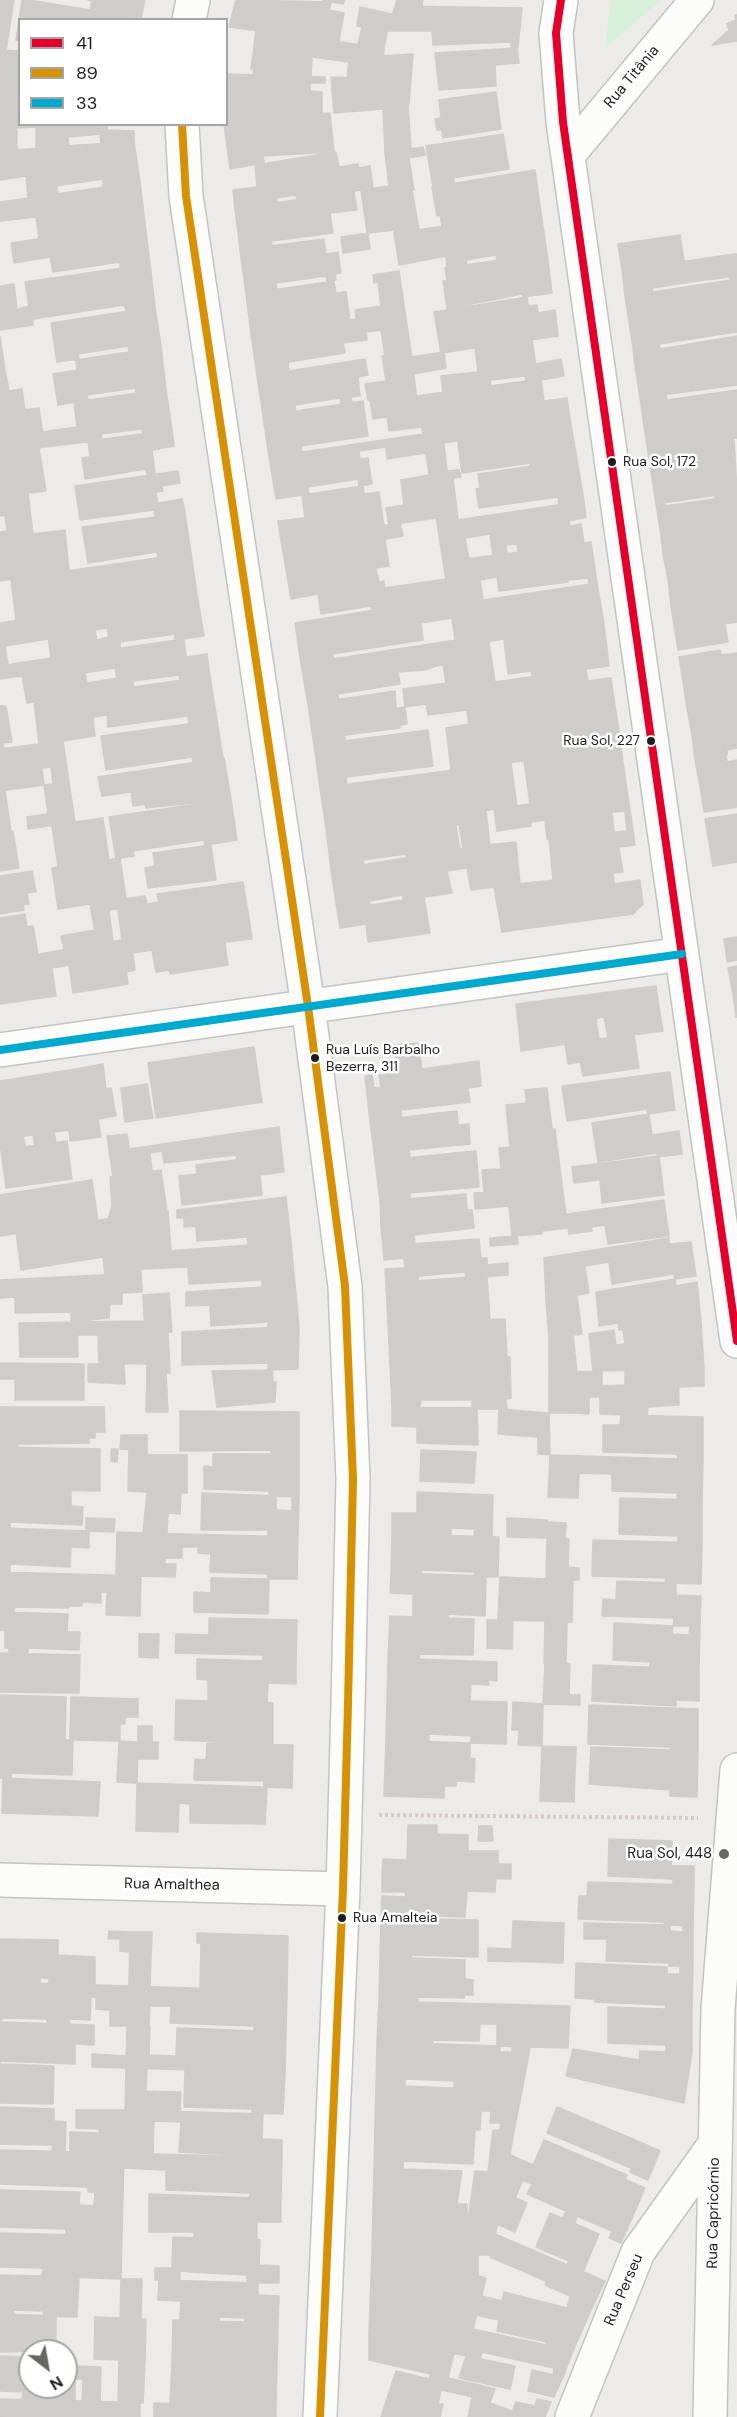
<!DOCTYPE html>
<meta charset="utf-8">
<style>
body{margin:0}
#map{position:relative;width:737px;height:2417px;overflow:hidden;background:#ecebe7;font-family:"DM Sans",sans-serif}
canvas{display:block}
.legend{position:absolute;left:18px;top:18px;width:210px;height:108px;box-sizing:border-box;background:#fff;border:2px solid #a5a5a5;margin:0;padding:8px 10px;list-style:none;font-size:18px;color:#1e1e1e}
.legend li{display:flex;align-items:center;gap:12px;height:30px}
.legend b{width:30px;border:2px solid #a5a5a5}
.north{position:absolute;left:18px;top:2339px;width:60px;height:60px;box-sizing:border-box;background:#fff;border:2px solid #a5a5a5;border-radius:50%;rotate:149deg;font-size:16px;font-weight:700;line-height:24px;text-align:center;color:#1e1e1e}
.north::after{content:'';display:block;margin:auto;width:21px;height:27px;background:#666664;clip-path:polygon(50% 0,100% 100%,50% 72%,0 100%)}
</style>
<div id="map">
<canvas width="737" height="2417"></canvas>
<ul class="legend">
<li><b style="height:8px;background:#e4002b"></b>41</li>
<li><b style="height:8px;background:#d69204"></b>89</li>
<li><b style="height:8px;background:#00a9ce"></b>33</li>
</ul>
<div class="north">N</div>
</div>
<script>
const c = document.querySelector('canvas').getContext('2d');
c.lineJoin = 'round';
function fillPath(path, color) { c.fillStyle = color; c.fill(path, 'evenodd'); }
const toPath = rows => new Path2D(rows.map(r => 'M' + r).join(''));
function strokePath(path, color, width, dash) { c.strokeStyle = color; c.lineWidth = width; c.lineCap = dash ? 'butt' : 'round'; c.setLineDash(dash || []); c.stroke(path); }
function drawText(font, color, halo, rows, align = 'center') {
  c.font = font + ' "DM Sans",sans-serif'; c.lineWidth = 5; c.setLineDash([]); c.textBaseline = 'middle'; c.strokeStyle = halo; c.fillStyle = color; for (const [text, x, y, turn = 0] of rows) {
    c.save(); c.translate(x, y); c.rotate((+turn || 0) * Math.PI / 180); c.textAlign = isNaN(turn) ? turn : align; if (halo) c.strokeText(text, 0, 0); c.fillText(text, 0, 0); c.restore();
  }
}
fillPath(toPath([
 [611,0,661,0,605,48]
]), '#d7f0d9');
const building = toPath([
 [0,0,14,0,6,51,0,50,0,0],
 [22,0,28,0,141,18,20,20,20,41,16,40,22,0],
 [88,0,145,0,141,18,90,9,92,1,88,0],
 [236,0,331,2,329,10,344,13,339,41,229,27,236,0],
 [323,0,345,0,343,4,323,0],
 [397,0,423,0,422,6,395,6,397,0],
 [395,6,522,8,518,47,511,47,511,42,433,45,432,31,388,31,395,6],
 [360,7,391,14,384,48,358,44,362,27,357,26,360,7],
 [735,15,737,15,737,41,712,45,729,30,727,24,736,20,735,15],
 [256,30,384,48,383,79,347,78,349,62,312,57,311,77,253,75,254,69,251,69,256,30],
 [517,48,519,63,495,65,496,86,439,90,435,53,517,48],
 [0,50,20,51,20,100,0,100,0,50],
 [413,54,409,104,383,108,383,56,413,54],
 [226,74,325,77,325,83,310,83,310,91,322,92,322,114,226,121,226,74],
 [331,77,383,79,383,109,334,113,331,77],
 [496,92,501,129,443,138,442,130,437,130,435,119,441,118,439,100,496,92],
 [0,100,20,100,20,124,107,124,107,130,134,131,134,141,101,144,100,134,68,137,69,146,36,148,36,127,17,128,17,150,0,151,0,100],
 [408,105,411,149,385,153,383,108,408,105],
 [330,113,334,152,263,156,264,163,230,169,224,124,226,121,330,113],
 [503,134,509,169,453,178,455,184,433,187,426,146,503,134],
 [134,141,140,182,103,187,103,179,56,186,58,193,28,197,26,176,0,180,0,151,134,141],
 [423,147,425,155,409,158,414,190,390,194,385,153,423,147],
 [336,152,339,167,358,164,359,168,370,166,373,188,297,200,296,195,276,198,277,202,235,209,233,190,257,187,255,165,336,152],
 [535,170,541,213,442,227,440,215,437,216,432,187,535,170],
 [140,182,145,223,39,239,36,217,0,221,0,202,140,182],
 [389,186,394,230,367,233,361,190,389,186],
 [412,190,419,230,394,233,390,194,412,190],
 [354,191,357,210,330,213,333,233,271,241,272,246,240,250,235,209,354,191],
 [541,213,547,253,497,260,496,255,466,260,467,265,447,268,446,256,399,265,394,233,541,213],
 [145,223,150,264,120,269,120,262,53,272,50,257,14,263,11,243,145,223],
 [368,233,370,249,343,253,341,237,368,233],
 [680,235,684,261,622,270,618,244,680,235],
 [324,239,326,254,338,252,341,273,335,274,336,280,327,282,326,276,276,283,277,289,246,294,240,250,324,239],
 [547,253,552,293,523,297,522,294,447,309,443,281,447,281,445,268,547,253],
 [737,254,737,279,730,280,727,255,737,254],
 [727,255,730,277,704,280,701,259,727,255],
 [701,259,704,280,652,288,653,292,625,296,622,270,701,259],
 [150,264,155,307,126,311,124,305,33,319,33,325,0,330,0,286,14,284,17,309,29,306,25,282,150,264],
 [399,271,405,312,356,319,355,310,381,306,378,282,374,283,373,275,399,271],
 [737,279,737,306,657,318,653,292,737,279],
 [334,281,336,293,346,292,350,320,251,334,246,294,334,281],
 [653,292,657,318,629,322,625,296,653,292],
 [527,297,532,333,473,342,474,348,441,353,434,312,527,297],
 [537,305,538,313,555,310,558,336,474,348,473,342,532,333,528,306,537,305],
 [737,306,737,332,730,333,726,308,737,306],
 [155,307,161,347,129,352,128,346,78,354,79,359,57,362,51,323,155,307],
 [726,308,730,333,633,348,629,322,726,308],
 [405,312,411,352,385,356,381,330,366,332,367,340,343,343,345,353,288,362,289,371,257,376,251,334,405,312],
 [0,336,5,370,0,371,0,336],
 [737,336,737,360,636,373,633,348,659,344,660,349,737,336],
 [532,339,537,374,540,373,541,380,526,381,525,376,490,380,491,386,443,392,441,376,478,372,475,348,532,339],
 [161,347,166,389,136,393,135,388,87,395,88,400,58,405,53,374,77,370,76,360,161,347],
 [411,352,416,393,368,400,365,384,386,381,382,356,411,352],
 [444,352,446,368,414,374,411,357,444,352],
 [365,359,368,375,358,377,360,396,351,397,352,403,341,404,340,398,295,405,296,411,263,416,257,376,365,359],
 [561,359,564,376,541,380,536,364,561,359],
 [737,360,737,385,640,398,636,373,737,360],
 [5,370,13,411,0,413,0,371,5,370],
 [541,379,546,416,472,426,469,403,484,401,482,387,541,379],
 [482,387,484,401,469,403,472,426,546,416,544,401,567,398,570,419,437,438,434,417,439,416,437,408,419,411,417,396,482,387],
 [22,389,25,410,13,411,9,391,22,389],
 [166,389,172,430,143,434,142,429,101,434,102,440,45,447,42,432,77,427,74,402,166,389],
 [737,390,737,412,644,426,640,398,666,394,667,400,737,390],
 [416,393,421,427,389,431,387,417,373,419,370,400,416,393],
 [363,401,368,436,301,446,302,452,269,457,263,416,363,401],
 [39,408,45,447,21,451,13,411,39,408],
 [437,408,439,416,434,417,437,438,424,440,419,411,437,408],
 [13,411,21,451,0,454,0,413,13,411],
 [737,412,737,438,648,452,644,426,737,412],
 [570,419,577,460,531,466,530,463,462,473,457,435,570,419],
 [172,430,174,446,152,450,155,474,147,476,146,469,85,479,82,458,90,457,88,441,172,430],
 [423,434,426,453,387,459,386,447,359,451,360,459,368,458,372,484,359,486,358,479,308,487,309,494,276,499,269,457,423,434],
 [457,435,457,441,444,443,447,471,459,470,461,477,430,481,424,440,457,435],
 [734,439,737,492,656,504,648,452,734,439],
 [39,448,46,491,28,493,21,451,39,448],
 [21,451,28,493,0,497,0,454,21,451],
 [577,460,584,501,559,505,553,463,577,460],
 [553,463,558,497,479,508,476,489,480,488,478,474,553,463],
 [178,471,180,483,162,486,163,491,156,492,158,503,182,499,185,513,155,517,154,510,80,520,75,486,178,471],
 [429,475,436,518,389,525,386,508,404,505,401,480,429,475],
 [453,478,458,519,437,523,430,481,453,478],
 [363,486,364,494,379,492,384,526,281,541,278,521,305,518,302,495,363,486],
 [737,492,737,518,660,529,656,504,664,502,665,506,715,499,715,495,737,492],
 [28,493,33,534,0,539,0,532,7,531,5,515,0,516,0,497,28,493],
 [584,501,586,517,569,521,565,504,584,501],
 [565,504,574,544,518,552,517,544,506,545,507,553,493,556,490,534,465,538,469,559,443,562,437,523,565,504],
 [185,513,191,553,158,558,157,552,88,563,82,527,185,513],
 [737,518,737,543,663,554,660,529,737,518],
 [400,523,403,536,385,539,389,566,288,581,281,541,400,523],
 [581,524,584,543,574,544,570,526,581,524],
 [65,530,69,571,39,575,33,534,65,530],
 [33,534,39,575,0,581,0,539,33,534],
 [591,542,597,583,589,584,588,578,569,580,564,546,591,542],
 [737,543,737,570,702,575,698,548,737,543],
 [564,546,568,582,499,591,497,577,480,580,483,600,450,605,443,562,564,546],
 [698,548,702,575,668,579,663,554,698,548],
 [191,553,197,594,45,616,39,575,191,553],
 [376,569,379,582,384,581,385,588,446,579,449,598,372,610,371,606,321,614,318,594,291,599,288,581,376,569],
 [737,570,737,596,671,606,668,579,737,570],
 [39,575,45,616,16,620,11,580,39,575],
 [597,583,604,624,484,642,481,619,500,617,502,633,577,622,571,587,597,583],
 [571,587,577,622,502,633,500,617,481,619,484,642,456,646,450,605,571,587],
 [197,594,204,636,175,640,175,634,120,642,120,648,51,658,45,616,197,594],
 [107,628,109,637,97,640,95,630,107,628],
 [737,596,737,622,675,631,671,606,737,596],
 [449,598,452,618,421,623,423,640,332,654,334,659,301,664,295,623,449,598],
 [45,616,48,639,5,646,8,664,0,666,0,623,45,616],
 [604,624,609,666,578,670,577,663,582,663,576,628,604,624],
 [725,624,728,642,678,650,675,631,725,624],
 [576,628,582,663,577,663,578,670,532,677,531,671,508,674,504,639,576,628],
 [184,639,186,657,207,654,210,676,180,681,179,675,133,681,133,687,57,698,51,658,184,639],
 [115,668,117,678,87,683,85,673,115,668],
 [456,640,462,681,446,683,443,665,439,665,425,670,398,672,400,684,338,694,339,700,308,704,301,664,456,640],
 [489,642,495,682,463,687,456,646,489,642],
 [720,650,721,655,737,653,737,675,683,682,679,657,720,650],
 [51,658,57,698,27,703,22,676,0,679,0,666,51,658],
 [582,669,586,669,588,681,611,678,615,706,589,711,582,669],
 [582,669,589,711,470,731,463,687,582,669],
 [737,675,737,701,687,708,683,682,737,675],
 [210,676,217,720,189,724,188,716,108,727,107,715,93,717,95,736,63,741,57,698,210,676],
 [462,681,467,710,428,715,426,704,405,707,403,689,462,681],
 [395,691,396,708,405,707,407,724,400,725,400,728,345,735,345,740,314,745,308,704,395,691],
 [57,698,63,741,39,744,34,701,57,698],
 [737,701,737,729,692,735,687,708,737,701],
 [0,706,6,706,12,742,3,743,4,749,0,749,0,706],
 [615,706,620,737,595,740,591,711,615,706],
 [591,711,595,740,620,737,621,748,476,767,470,731,591,711],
 [217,720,223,758,193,763,192,757,106,770,101,736,217,720],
 [469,724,476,767,451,770,446,728,469,724],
 [737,729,737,748,727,750,727,755,695,760,692,735,737,729],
 [428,730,433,766,346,777,347,784,320,788,314,745,428,730],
 [63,741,69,782,53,784,51,767,42,768,44,785,0,791,0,749,63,741],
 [621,748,627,790,530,804,524,761,621,748],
 [726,755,727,762,737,760,737,781,700,786,695,760,726,755],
 [224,758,231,799,146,808,145,804,133,806,131,792,102,796,98,777,224,758],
 [511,763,517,806,482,811,476,767,511,763],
 [476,767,481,804,326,828,320,788,476,767],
 [737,781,737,807,704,812,700,786,737,781],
 [69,782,75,822,28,829,27,817,48,814,44,785,69,782],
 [5,790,11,832,0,833,0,791,5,790],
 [627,790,633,830,627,831,625,811,612,812,614,832,558,838,558,831,607,824,603,794,627,790],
 [603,794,607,824,558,831,558,838,547,839,545,820,531,822,531,826,497,831,494,809,603,794],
 [231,799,237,840,205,845,204,840,133,851,134,856,116,859,109,817,231,799],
 [481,804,482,811,486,811,490,845,463,849,459,824,456,825,460,850,407,858,406,854,363,860,364,864,331,870,326,828,481,804],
 [737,814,737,862,713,866,705,819,737,814],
 [103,818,109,860,83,864,75,822,103,818],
 [75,822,83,864,58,867,52,826,75,822],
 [633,830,635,845,619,847,616,832,633,830],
 [13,831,19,868,0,871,0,833,13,831],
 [616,832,623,872,553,880,549,839,616,832],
 [516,842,520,884,494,887,486,845,516,842],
 [211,845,216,880,148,888,145,868,155,866,153,853,211,845],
 [486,845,494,887,471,890,467,868,447,871,452,893,403,900,403,895,369,901,370,905,337,910,331,870,486,845],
 [120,858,126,898,90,904,83,864,120,858],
 [83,864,90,904,58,909,52,868,83,864],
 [32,871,36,892,27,893,29,904,23,905,24,910,0,914,0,876,32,871],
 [613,873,618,914,559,920,559,916,550,917,546,881,613,873],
 [640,880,643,904,633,914,523,929,516,884,546,881,550,917,559,916,559,920,618,914,615,884,640,880],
 [243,882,250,924,122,940,118,909,109,910,113,941,97,944,90,904,145,896,147,904,159,902,157,894,243,882],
 [516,884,523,929,502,932,494,887,516,884],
 [424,897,430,933,368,942,366,924,340,928,337,910,424,897],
 [25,914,27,927,33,926,38,954,0,961,0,918,25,914],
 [250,924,252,939,225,942,228,965,170,974,169,970,156,972,152,950,133,953,135,970,127,972,122,940,250,924],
 [95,930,97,944,64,949,61,936,95,930],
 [737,937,737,960,727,962,724,939,737,937],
 [122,940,128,984,105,988,97,944,122,940],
 [97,944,105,988,73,993,69,965,52,968,56,996,0,1004,0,961,97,944],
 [737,966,737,995,733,995,728,968,737,966],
 [656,986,659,1007,604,1017,601,993,656,986],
 [601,993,604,1017,519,1031,516,1004,601,993],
 [733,995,737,995,737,1017,736,1017,733,995],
 [659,1007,663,1031,608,1038,604,1017,659,1007],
 [596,1018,599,1039,521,1051,519,1031,596,1018],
 [634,1034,639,1068,583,1076,580,1062,568,1064,565,1044,634,1034],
 [418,1043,422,1069,397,1072,394,1045,418,1043],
 [254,1047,262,1102,156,1118,148,1063,254,1047],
 [479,1061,481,1086,468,1088,470,1102,401,1110,401,1117,370,1121,365,1076,372,1075,374,1088,381,1087,379,1075,479,1061],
 [103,1064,106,1089,111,1088,116,1116,98,1119,101,1137,86,1139,76,1069,103,1064],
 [76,1069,86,1139,70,1141,69,1130,54,1132,44,1074,76,1069],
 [670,1072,675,1110,648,1114,647,1109,567,1121,562,1086,670,1072],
 [44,1074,56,1143,35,1146,33,1135,23,1136,13,1079,44,1074],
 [13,1079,25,1147,0,1150,0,1081,13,1079],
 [147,1084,153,1118,125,1122,121,1088,147,1084],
 [547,1088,552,1129,530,1133,525,1090,547,1088],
 [527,1103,532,1145,510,1147,506,1105,527,1103],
 [457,1111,458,1125,469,1124,470,1144,409,1150,410,1157,375,1161,370,1121,457,1111],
 [649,1114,652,1135,679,1131,682,1154,657,1157,657,1153,598,1162,592,1123,649,1114],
 [279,1127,282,1154,237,1160,236,1155,164,1163,162,1151,150,1153,152,1171,133,1173,129,1149,279,1127],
 [555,1129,560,1169,535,1172,530,1133,555,1129],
 [127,1134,133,1173,113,1177,107,1136,127,1134],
 [67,1141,72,1179,6,1188,1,1150,67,1141],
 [532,1145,537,1188,484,1192,482,1170,501,1169,499,1148,532,1145],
 [476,1151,479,1187,410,1193,410,1198,380,1201,375,1161,476,1151],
 [282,1154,284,1172,260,1175,262,1195,182,1205,179,1176,197,1174,196,1165,282,1154],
 [659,1156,664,1195,602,1203,600,1180,574,1183,572,1167,659,1156],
 [560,1169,566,1214,540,1218,535,1172,560,1169],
 [161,1170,167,1211,138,1214,133,1173,161,1170],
 [133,1173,138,1214,108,1219,112,1206,110,1177,133,1173],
 [92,1180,98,1221,0,1236,0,1195,92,1180],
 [537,1188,542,1234,512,1236,509,1206,475,1209,474,1193,537,1188],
 [466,1194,467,1210,472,1210,474,1228,414,1235,415,1243,383,1246,381,1227,409,1224,407,1199,466,1194],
 [286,1197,291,1242,248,1245,247,1237,197,1241,196,1226,184,1227,184,1218,177,1218,177,1210,286,1197],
 [407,1199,409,1224,381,1227,380,1201,407,1199],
 [664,1200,669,1236,608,1244,605,1225,591,1227,592,1231,569,1234,568,1228,542,1231,540,1218,664,1200],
 [168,1211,171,1251,140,1253,138,1214,168,1211],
 [138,1214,141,1273,105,1275,103,1257,21,1270,16,1233,138,1214],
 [517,1236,518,1244,490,1246,490,1238,517,1236],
 [669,1238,669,1244,691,1242,696,1276,675,1279,674,1274,612,1284,609,1262,585,1266,589,1293,546,1300,544,1258,669,1238],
 [479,1239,481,1258,487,1258,487,1265,508,1263,508,1275,466,1278,465,1272,418,1276,418,1281,386,1283,385,1269,405,1268,404,1258,384,1260,383,1246,479,1239],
 [291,1242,295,1285,262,1288,262,1280,189,1284,188,1267,141,1269,140,1253,291,1242],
 [141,1273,142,1292,122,1293,122,1304,110,1304,109,1318,71,1322,71,1312,15,1313,15,1297,0,1298,0,1280,141,1273],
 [487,1276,490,1320,388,1323,386,1283,487,1276],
 [675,1279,676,1286,697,1282,701,1321,619,1330,618,1323,599,1326,596,1292,675,1279],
 [295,1285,299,1326,268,1328,268,1322,211,1326,210,1305,186,1306,186,1292,295,1285],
 [169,1293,172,1332,145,1334,143,1295,169,1293],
 [577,1295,582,1334,549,1338,546,1300,577,1295],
 [505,1319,507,1357,510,1357,510,1364,390,1365,388,1323,505,1319],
 [144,1321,147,1364,99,1363,98,1335,77,1335,77,1322,144,1321],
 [701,1321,704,1369,593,1371,589,1334,614,1330,616,1345,625,1344,623,1329,701,1321],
 [77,1322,78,1357,20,1357,19,1323,77,1322],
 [299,1326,298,1369,268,1370,268,1363,182,1365,182,1332,299,1326],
 [168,1332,170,1373,147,1373,145,1334,168,1332],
 [573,1335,577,1372,549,1372,549,1338,573,1335],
 [0,1363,84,1364,84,1400,15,1400,15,1379,0,1379,0,1363],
 [88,1364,124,1364,125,1384,88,1382,88,1364],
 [510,1364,511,1398,506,1399,507,1409,472,1409,472,1400,421,1400,420,1407,392,1407,390,1365,510,1364],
 [704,1369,704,1386,679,1387,678,1370,704,1369],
 [272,1370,273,1382,276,1382,275,1402,217,1407,212,1371,272,1370],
 [625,1370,678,1370,679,1405,648,1407,647,1416,600,1414,600,1397,589,1397,589,1414,573,1413,574,1372,602,1371,602,1386,625,1385,625,1370],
 [549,1372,574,1372,573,1413,549,1413,549,1372],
 [147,1373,166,1373,168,1412,146,1412,147,1373],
 [0,1407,104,1407,105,1432,95,1432,95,1438,89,1438,89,1443,18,1444,18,1448,0,1447,0,1407],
 [392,1407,477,1408,478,1445,417,1443,417,1427,392,1426,392,1407],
 [499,1409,549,1413,550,1455,538,1454,538,1437,498,1434,499,1409],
 [180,1411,299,1412,299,1454,271,1454,271,1450,180,1451,180,1411],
 [621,1415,703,1417,703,1460,678,1459,677,1454,603,1452,603,1425,620,1425,621,1415],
 [121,1435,147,1435,147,1450,120,1449,121,1435],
 [0,1447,100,1449,100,1491,0,1489,0,1447],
 [111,1449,118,1449,117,1462,111,1461,111,1449],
 [129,1449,147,1450,147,1492,128,1491,129,1449],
 [421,1450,476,1452,474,1483,420,1481,421,1450],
 [213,1454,299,1454,299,1497,269,1496,269,1491,204,1489,204,1466,213,1467,213,1454],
 [146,1455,187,1455,187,1493,147,1492,146,1455],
 [550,1455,678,1459,677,1493,612,1491,612,1474,579,1473,578,1498,548,1497,550,1455],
 [678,1459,703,1460,702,1500,677,1500,678,1459],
 [0,1489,71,1491,71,1506,83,1507,82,1525,10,1522,10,1529,0,1528,0,1489],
 [147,1492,181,1492,180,1514,168,1513,167,1533,143,1533,147,1492],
 [417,1492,493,1495,492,1537,474,1536,475,1529,451,1528,451,1536,392,1534,392,1513,417,1513,417,1492],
 [202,1493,276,1496,276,1510,292,1511,292,1496,299,1497,298,1537,268,1537,268,1530,201,1530,202,1493],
 [620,1498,702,1500,702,1543,678,1543,678,1536,619,1534,620,1498],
 [86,1518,115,1519,114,1532,86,1531,86,1518],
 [507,1518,547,1520,547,1538,507,1537,507,1518],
 [547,1522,566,1523,565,1539,547,1538,547,1522],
 [0,1528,89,1531,89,1548,71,1547,70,1567,10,1564,10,1572,0,1572,0,1528],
 [117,1532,143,1533,141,1576,116,1575,117,1532],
 [143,1533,298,1537,297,1579,268,1579,268,1574,210,1572,211,1554,198,1553,198,1547,182,1547,182,1558,165,1558,165,1564,176,1564,175,1577,141,1576,143,1533],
 [392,1534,499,1537,498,1577,475,1576,475,1572,421,1570,421,1574,391,1573,392,1534],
 [547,1538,569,1539,568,1567,579,1568,579,1580,546,1579,547,1538],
 [593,1540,702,1543,701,1584,665,1583,666,1578,592,1576,593,1540],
 [0,1572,141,1576,140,1616,106,1615,107,1592,101,1592,101,1603,82,1602,82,1606,69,1606,69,1608,14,1607,14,1612,0,1612,0,1572],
 [391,1573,486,1576,485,1616,448,1614,448,1618,413,1617,413,1594,390,1593,391,1573],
 [500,1577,546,1579,545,1621,498,1620,500,1577],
 [211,1578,269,1579,268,1614,194,1612,194,1592,211,1593,211,1578],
 [546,1579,573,1579,572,1622,545,1621,546,1579],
 [617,1581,676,1583,676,1595,701,1596,700,1626,673,1626,674,1618,602,1616,603,1599,616,1600,617,1581],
 [0,1612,68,1614,67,1632,80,1632,79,1650,28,1648,28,1654,9,1653,9,1648,5,1648,5,1630,0,1630,0,1612],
 [390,1616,474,1619,473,1655,420,1654,419,1659,388,1658,390,1616],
 [209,1618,297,1620,296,1662,263,1661,263,1655,175,1653,176,1634,209,1635,209,1618],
 [487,1620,513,1620,512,1649,487,1648,487,1620],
 [545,1621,567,1622,566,1664,544,1663,545,1621],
 [614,1623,673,1626,672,1634,689,1635,690,1626,700,1626,699,1669,650,1667,650,1662,613,1660,614,1623],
 [139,1634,159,1634,158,1658,139,1657,139,1634],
 [0,1653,80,1655,79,1693,0,1692,0,1653],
 [388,1658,497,1662,497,1681,488,1680,489,1685,471,1684,470,1701,387,1699,388,1658],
 [197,1659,296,1662,296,1684,268,1683,267,1703,208,1701,208,1680,197,1679,197,1659],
 [545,1663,570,1664,569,1695,580,1695,580,1705,543,1704,545,1663],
 [593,1665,699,1669,699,1701,676,1700,676,1706,592,1701,593,1665],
 [0,1695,66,1697,65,1740,0,1738,0,1695],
 [71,1697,138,1699,138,1717,125,1717,125,1724,120,1724,120,1741,70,1740,71,1697],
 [387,1699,507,1702,506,1744,471,1743,471,1736,429,1734,429,1742,386,1740,387,1699],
 [176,1700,273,1703,273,1744,175,1740,176,1700],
 [513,1702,543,1704,542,1746,518,1745,519,1730,512,1730,513,1702],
 [589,1705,698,1709,698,1751,670,1750,671,1747,588,1744,589,1705],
 [138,1726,152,1726,152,1742,138,1742,138,1726],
 [0,1738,73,1740,72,1775,11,1773,11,1779,0,1778,0,1738],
 [386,1740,470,1743,470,1758,475,1759,474,1782,456,1781,456,1786,444,1786,444,1798,384,1796,386,1740],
 [119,1741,138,1742,137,1783,117,1782,119,1741],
 [138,1742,158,1742,158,1759,137,1759,138,1742],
 [207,1743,293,1745,292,1788,264,1787,264,1781,194,1780,195,1759,206,1760,207,1743],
 [542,1746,576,1747,574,1802,540,1801,542,1746],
 [591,1747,698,1751,697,1797,670,1796,670,1790,589,1784,591,1747],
 [3,1778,100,1782,98,1816,2,1813,3,1778],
 [137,1783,267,1787,265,1824,190,1823,190,1804,179,1803,178,1832,136,1831,137,1783],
 [408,1825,437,1825,437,1834,468,1835,468,1851,498,1851,498,1864,511,1864,511,1879,382,1874,383,1859,407,1860,408,1825],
 [479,1826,492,1826,493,1841,478,1841,479,1826],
 [609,1839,672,1841,671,1866,694,1866,694,1885,673,1885,673,1879,608,1876,609,1839],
 [382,1874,496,1878,495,1892,467,1891,465,1917,412,1915,412,1918,381,1918,382,1896,406,1897,405,1892,382,1892,382,1874],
 [588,1882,694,1885,693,1926,665,1925,664,1922,578,1919,579,1896,587,1896,588,1882],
 [381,1918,478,1920,478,1957,411,1955,411,1959,380,1957,381,1918],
 [513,1921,537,1922,535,1962,488,1961,488,1948,512,1949,513,1921],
 [537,1922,564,1923,563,1963,535,1962,537,1922],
 [584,1923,670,1925,670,1931,683,1932,683,1926,693,1926,693,1967,669,1966,669,1963,606,1961,607,1939,584,1939,584,1923],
 [109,1931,130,1932,130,1952,120,1951,120,1939,108,1939,109,1931],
 [130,1932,152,1932,150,1986,129,1986,130,1932],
 [197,1933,288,1936,287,1991,200,1988,201,1943,197,1943,197,1933],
 [0,1939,58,1940,58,1955,95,1957,95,1985,49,1983,49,1978,40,1978,40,1983,0,1982,0,1939],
 [380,1957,465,1960,465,1979,473,1980,473,1995,465,1995,464,1998,418,1997,418,2002,379,2001,380,1957],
 [576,1963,667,1967,667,1974,680,1974,680,1967,693,1967,692,2010,666,2009,665,2005,595,2002,595,1999,575,1998,576,1963],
 [0,1982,129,1986,127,2026,110,2026,110,2010,96,2009,96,1997,91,1997,90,2020,69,2019,69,2025,47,2024,47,2019,3,2018,0,2022,0,1982],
 [129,1986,287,1991,286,2032,254,2030,254,2026,170,2023,171,2006,150,2006,149,2027,127,2026,129,1986],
 [379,2001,532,2005,530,2047,497,2046,497,2024,480,2024,479,2041,433,2040,432,2044,377,2042,379,2001],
 [532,2005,570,2006,568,2048,530,2047,532,2005],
 [608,2007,692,2010,692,2053,666,2052,666,2045,608,2043,608,2007],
 [0,2022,94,2025,94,2045,75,2044,75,2064,0,2061,0,2064,0,2022],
 [127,2026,150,2027,149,2055,176,2056,177,2028,286,2032,285,2073,126,2068,127,2026],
 [377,2042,500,2046,500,2052,512,2052,512,2046,530,2047,522,2091,454,2088,454,2081,405,2079,405,2086,376,2085,377,2042],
 [573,2049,639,2060,640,2051,692,2053,684,2103,566,2076,573,2049],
 [92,2054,127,2056,126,2068,92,2067,92,2054],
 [0,2064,54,2066,53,2104,0,2103,0,2064],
 [126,2068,147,2069,146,2091,181,2092,180,2112,125,2110,126,2068],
 [185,2070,285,2073,283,2114,252,2113,252,2109,184,2107,185,2070],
 [376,2085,405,2086,522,2091,514,2131,500,2130,501,2123,490,2123,491,2111,481,2111,480,2130,375,2124,376,2085],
 [0,2107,54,2109,54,2121,66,2122,65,2152,52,2151,53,2145,0,2144,0,2107],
 [557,2107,642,2143,631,2168,547,2133,557,2107],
 [76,2110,125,2110,124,2153,70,2152,70,2132,99,2133,100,2129,76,2128,76,2110],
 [125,2110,263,2114,262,2139,282,2140,282,2158,179,2152,181,2122,154,2121,153,2154,124,2153,125,2110],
 [375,2124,475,2129,473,2164,403,2161,403,2169,374,2168,375,2124],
 [493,2130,514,2131,507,2173,488,2172,493,2130],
 [544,2140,627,2175,616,2200,533,2165,544,2140],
 [642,2143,660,2151,648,2180,630,2172,642,2143],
 [0,2150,124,2153,123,2194,88,2192,88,2187,0,2184,0,2150],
 [124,2153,282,2158,281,2199,249,2197,250,2193,166,2190,166,2170,124,2168,124,2153],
 [510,2155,636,2209,621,2243,609,2238,612,2231,577,2216,575,2223,563,2218,566,2211,527,2194,532,2184,523,2180,515,2198,503,2192,510,2155],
 [374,2168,462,2171,457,2204,467,2204,467,2213,373,2209,374,2168],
 [475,2171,507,2173,499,2214,469,2213,475,2171],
 [624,2179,645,2188,636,2209,616,2200,624,2179],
 [0,2190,80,2192,79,2205,94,2206,95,2193,123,2194,122,2236,66,2235,66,2229,0,2227,0,2190],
 [503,2192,527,2203,515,2232,497,2224,503,2192],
 [149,2194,281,2199,281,2222,257,2222,257,2239,194,2238,194,2232,149,2232,149,2194],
 [373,2209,499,2214,499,2216,491,2255,372,2252,373,2209],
 [550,2213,599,2234,583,2272,567,2265,569,2261,536,2247,550,2213],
 [0,2233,122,2236,121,2279,42,2276,43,2268,0,2267,0,2233],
 [495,2234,605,2281,593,2306,569,2301,570,2296,545,2285,546,2281,490,2257,495,2234],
 [173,2237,260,2240,259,2265,279,2266,279,2283,247,2283,247,2275,191,2272,180,2271,180,2280,155,2280,155,2268,172,2268,173,2237],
 [372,2252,478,2255,478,2276,486,2278,483,2291,371,2279,372,2252],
 [0,2275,79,2277,77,2317,43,2316,44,2311,14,2310,14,2315,0,2314,0,2275],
 [121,2279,142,2279,141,2318,120,2318,121,2279],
 [371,2279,483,2291,473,2329,370,2306,371,2279],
 [159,2280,258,2283,258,2295,279,2296,278,2323,245,2322,245,2318,219,2317,219,2321,180,2320,181,2301,158,2300,159,2280],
 [504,2292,567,2308,569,2301,593,2306,573,2351,546,2345,547,2342,497,2331,499,2320,476,2315,482,2296,502,2301,504,2292],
 [370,2306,473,2329,466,2356,369,2334,370,2306],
 [0,2314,56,2316,56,2351,0,2352,0,2314],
 [95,2317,120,2318,119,2360,94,2359,95,2317],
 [120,2318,146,2319,145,2361,119,2360,120,2318],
 [173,2320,278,2323,277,2366,172,2362,173,2320],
 [473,2329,546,2345,573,2351,563,2377,553,2375,554,2368,482,2352,480,2359,466,2356,473,2329],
 [369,2334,454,2353,448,2378,369,2360,369,2334],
 [0,2356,30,2357,30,2387,66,2387,66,2358,76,2359,76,2366,101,2367,100,2402,82,2401,83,2379,75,2379,75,2401,22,2400,23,2392,0,2391,0,2356],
 [466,2356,515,2366,510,2389,459,2378,466,2356],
 [119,2360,145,2361,143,2403,118,2402,119,2360],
 [172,2362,277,2366,276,2407,170,2404,172,2362],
 [532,2370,563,2377,554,2397,528,2391,532,2370],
 [396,2371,429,2379,431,2374,444,2377,438,2404,443,2404,440,2417,381,2417,396,2371],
 [444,2377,475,2384,473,2397,442,2390,444,2377],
 [475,2384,495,2389,490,2403,512,2411,510,2417,468,2417,475,2384],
 [0,2399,118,2402,117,2417,0,2417,0,2399],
 [537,2399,551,2402,545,2417,510,2417,516,2402,535,2406,537,2399],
 [118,2402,140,2403,140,2417,117,2417,118,2402],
 [154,2403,276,2407,276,2417,154,2417,154,2403]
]);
fillPath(building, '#cfcdca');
strokePath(building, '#cfcdc9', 1.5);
const street = toPath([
 [561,0,556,33,563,122,737,1341],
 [189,20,193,0],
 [182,124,186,196,308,1006,345,1286,353,1479,348,1704,343,1889,320,2417],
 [568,155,697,0],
 [0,1050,682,954],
 [0,1880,343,1889],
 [572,2417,638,2252,715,2144],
 [710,2417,718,2009,737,1770]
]);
strokePath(street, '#c3c3c1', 36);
strokePath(toPath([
 [379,1815,698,1818]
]), '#d5cac7', 4, [3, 3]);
strokePath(street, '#fcfcfb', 33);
strokePath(toPath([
 [561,0,556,33,563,122,737,1341]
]), '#e4002b', 8);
strokePath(toPath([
 [182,124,186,196,308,1006,345,1286,353,1479,348,1704,343,1889,320,2417]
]), '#d69204', 8);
strokePath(toPath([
 [0,1050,682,954]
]), '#00a9ce', 8);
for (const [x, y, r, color] of [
 [612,462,5,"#1e1e1e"],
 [651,741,5,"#1e1e1e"],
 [315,1058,5,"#1e1e1e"],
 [724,1854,6,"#666664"],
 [342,1918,5,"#1e1e1e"]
]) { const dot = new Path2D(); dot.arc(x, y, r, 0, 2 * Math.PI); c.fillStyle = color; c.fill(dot); strokePath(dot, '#fff', 2); }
drawText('14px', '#1e1e1e', '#fff', [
 ["Rua Sol, 172",623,462],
 ["Rua Sol, 227",640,741,"right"],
 ["Rua Luís Barbalho",326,1050],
 ["Bezerra, 311",326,1067],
 ["Rua Amalteia",353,1918]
], 'left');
drawText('15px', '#1e1e1e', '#fff', [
 ["Rua Titânia",632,77,-50],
 ["Rua Amalthea",172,1885,1],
 ["Rua Capricórnio",714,2213,-89],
 ["Rua Perseu",624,2290,-67]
]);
drawText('15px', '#1e1e1e', '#fff', [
 ["Rua Sol, 448",712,1854]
], 'right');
</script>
